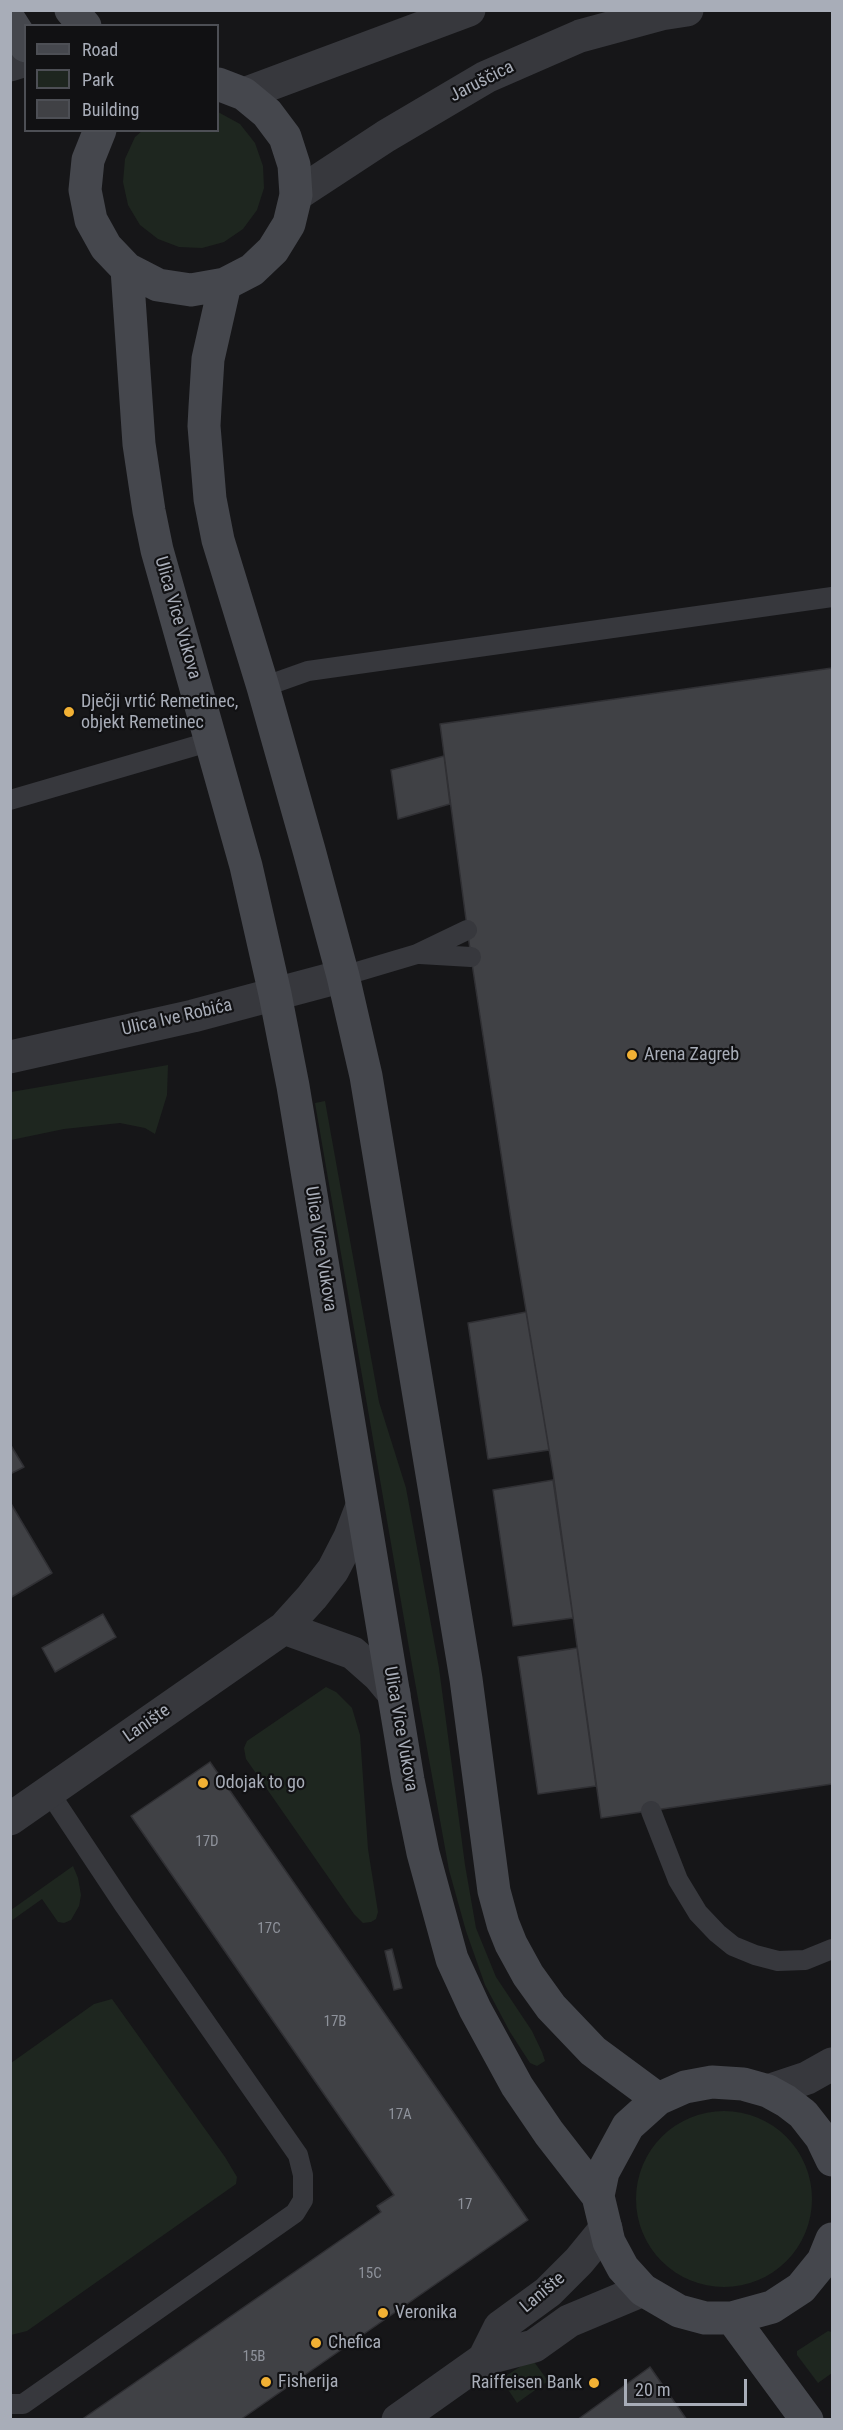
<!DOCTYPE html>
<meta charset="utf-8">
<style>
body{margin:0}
#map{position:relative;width:843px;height:2430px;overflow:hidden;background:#161618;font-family:"Roboto Condensed",sans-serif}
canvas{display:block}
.frame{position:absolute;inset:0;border:12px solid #a8adb8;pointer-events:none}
.legend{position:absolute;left:24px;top:24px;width:195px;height:108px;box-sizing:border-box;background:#111113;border:2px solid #4d4f55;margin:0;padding:8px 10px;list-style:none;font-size:18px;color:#a8adb8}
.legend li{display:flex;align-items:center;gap:12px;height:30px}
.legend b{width:30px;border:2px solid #4d4f55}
.scale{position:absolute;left:624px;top:2379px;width:123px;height:27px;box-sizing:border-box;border:3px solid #a8adb8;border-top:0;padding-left:8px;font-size:18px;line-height:21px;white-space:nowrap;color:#a8adb8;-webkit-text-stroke:4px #111113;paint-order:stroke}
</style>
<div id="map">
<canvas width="843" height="2430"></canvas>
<div class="frame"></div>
<ul class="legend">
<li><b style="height:8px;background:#45474d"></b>Road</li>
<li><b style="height:16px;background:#1e261f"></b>Park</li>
<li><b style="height:16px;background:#404145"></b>Building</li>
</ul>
<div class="scale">20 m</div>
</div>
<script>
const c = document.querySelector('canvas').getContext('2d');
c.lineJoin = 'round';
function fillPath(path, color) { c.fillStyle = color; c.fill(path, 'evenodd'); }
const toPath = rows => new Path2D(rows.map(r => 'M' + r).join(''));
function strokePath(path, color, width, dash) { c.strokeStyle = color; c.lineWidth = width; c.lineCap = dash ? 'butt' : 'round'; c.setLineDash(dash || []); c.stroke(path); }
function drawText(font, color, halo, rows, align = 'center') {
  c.font = font + ' "Roboto Condensed",sans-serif'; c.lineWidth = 4.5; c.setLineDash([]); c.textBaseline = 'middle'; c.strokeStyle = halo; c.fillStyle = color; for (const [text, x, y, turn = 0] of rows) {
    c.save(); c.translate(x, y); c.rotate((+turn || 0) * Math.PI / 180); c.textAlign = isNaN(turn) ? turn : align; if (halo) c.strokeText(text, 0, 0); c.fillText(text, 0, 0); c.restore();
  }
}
fillPath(toPath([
 [218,112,240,124,255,143,263,166,264,188,257,210,243,229,224,242,202,248,179,247,158,239,140,225,128,205,123,182,125,159,135,137,142,131,218,130],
 [168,1065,167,1095,155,1134,145,1128,120,1123,64,1129,11,1140,11,1092],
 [325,1101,379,1402,406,1488,439,1668,465,1865,476,1928,496,1977,532,2031,542,2052,545,2061,537,2066,530,2063,510,2032,485,1985,466,1931,449,1870,413,1671,315,1103],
 [326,1687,336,1692,352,1708,360,1735,368,1849,378,1912,376,1919,371,1922,363,1923,354,1914,246,1759,244,1748,247,1741],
 [73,1866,78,1878,81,1895,79,1906,71,1920,64,1923,58,1922,42,1899,11,1921,11,1910],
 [112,1999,225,2157,237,2177,236,2184,27,2331,11,2335,11,2063,94,2004],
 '636 2199a88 88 0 1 1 176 0a88 88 0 1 1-176 0Z',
 [828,2331,832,2332,832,2373,818,2383,797,2355,797,2351],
 [532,2359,548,2381,517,2403,501,2379]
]), '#1e261f');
const building = toPath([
 [832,668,832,1784,601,1818,553,1473,512,1226,471,957,440,724,832,668],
 [444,756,450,804,398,819,391,770,444,756],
 [526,1312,549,1450,488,1459,468,1323,526,1312],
 [10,1444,24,1467,10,1474,10,1444],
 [553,1480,573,1618,513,1626,493,1490,553,1480],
 [10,1502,52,1573,10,1598,10,1502],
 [103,1614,116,1637,55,1672,42,1648,103,1614],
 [577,1648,596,1786,538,1794,518,1657,577,1648],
 [210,1762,528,2220,240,2420,81,2420,381,2212,377,2206,394,2195,131,1816,210,1762],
 [392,1949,402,1988,394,1990,385,1951,392,1949],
 [650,2367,687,2420,577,2420,650,2367]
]);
fillPath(building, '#404145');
strokePath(building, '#303034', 1.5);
strokePath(toPath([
 [263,687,308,671,832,597],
 [10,800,212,741],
 [420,954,471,957],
 [343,976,417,954,467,930],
 [651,1811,678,1880,698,1913,717,1933,733,1946,755,1955,778,1961,805,1960,832,1949],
 [10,2404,23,2404,295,2213,303,2200,303,2175,298,2155,124,1905,49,1792]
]), '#37383d', 20);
strokePath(toPath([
 [10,65,26,60],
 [244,94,469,10],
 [296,195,386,136,486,77,580,36,661,14,687,10],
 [10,1057,193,1016,343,976],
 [284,1628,353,1653,379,1676,394,1694],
 [10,1819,284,1628,312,1597,333,1570,350,1537,362,1506],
 [768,2091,807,2078,832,2064],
 [484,2359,500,2327,548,2292,579,2261,606,2228],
 [398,2420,484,2359,534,2346,569,2321,643,2290]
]), '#37383d', 33);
strokePath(toPath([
 [71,10,85,26],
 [10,21,26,46],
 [100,130,88,160,85,190,91,220,106,247,127,269,158,285,191,290,225,284,252,270,273,250,289,224,296,195,294,165,285,137,267,113,244,94,218,84],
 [127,269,139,444,149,511,157,550,246,866,275,994,293,1086,408,1780,423,1853,452,1959,475,2009,517,2086,549,2133,598,2196],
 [225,284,208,359,205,407,204,426,210,499,218,540,263,687,309,850,343,976,366,1076,466,1679,494,1891,503,1924,511,1944,528,1975,551,2007,593,2051,658,2099],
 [832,2160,821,2137,803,2114,786,2101,768,2091,743,2084,712,2082,685,2087,658,2099,628,2126,603,2172,598,2196,609,2242,623,2268,643,2290,679,2311,705,2318,732,2318,772,2307,801,2288,823,2261,832,2239],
 [732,2318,807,2420]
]), '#45474d', 33);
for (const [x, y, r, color] of [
 [69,712,6,"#f2b134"],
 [632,1055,6,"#f2b134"],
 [203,1783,6,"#f2b134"],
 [383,2313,6,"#f2b134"],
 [316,2343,6,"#f2b134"],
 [266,2382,6,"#f2b134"],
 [594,2383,6,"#f2b134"]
]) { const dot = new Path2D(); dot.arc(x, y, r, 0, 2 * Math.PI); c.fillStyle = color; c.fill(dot); strokePath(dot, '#111113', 2); }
drawText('15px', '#8e929b', null, [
 ["17D",207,1842],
 ["17C",269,1929],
 ["17B",335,2022],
 ["17A",400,2115],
 ["17",465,2205],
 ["15C",370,2274],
 ["15B",254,2357]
]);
drawText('18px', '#a8adb8', '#111113', [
 ["Jaruščica",482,82,-27],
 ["Ulica Vice Vukova",177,618,74],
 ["Ulica Ive Robića",177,1018,-13],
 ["Ulica Vice Vukova",320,1249,81],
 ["Lanište",147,1724,-35],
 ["Ulica Vice Vukova",400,1729,80],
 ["Lanište",543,2293,-40]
]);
drawText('18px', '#a8adb8', '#111113', [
 ["Dječji vrtić Remetinec,",81,702],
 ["objekt Remetinec",81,723],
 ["Arena Zagreb",644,1055],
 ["Odojak to go",215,1783],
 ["Veronika",395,2313],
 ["Chefica",328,2343],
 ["Fisherija",278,2382],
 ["Raiffeisen Bank",582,2383,"right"]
], 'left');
</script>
